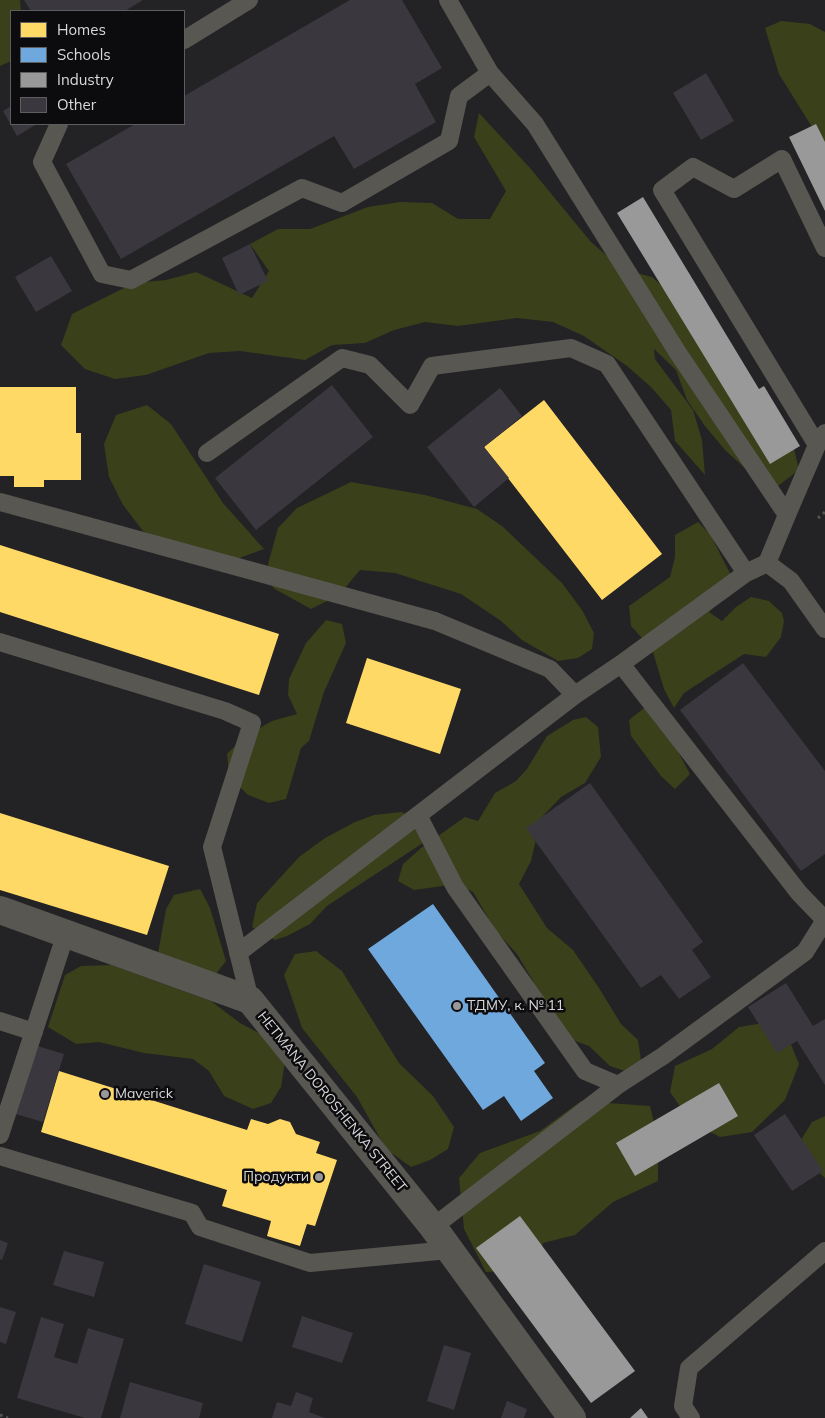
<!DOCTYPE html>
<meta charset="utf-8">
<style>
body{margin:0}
#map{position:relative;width:825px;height:1418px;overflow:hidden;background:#232225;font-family:Mulish,sans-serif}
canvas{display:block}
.legend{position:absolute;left:10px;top:10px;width:175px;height:115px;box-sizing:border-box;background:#0c0b0d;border:1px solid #5e5d5f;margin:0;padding:6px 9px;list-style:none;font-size:15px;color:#d9d8db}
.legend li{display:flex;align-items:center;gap:10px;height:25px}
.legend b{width:25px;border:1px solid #5e5d5f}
</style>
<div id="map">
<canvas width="825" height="1418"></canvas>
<ul class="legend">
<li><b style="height:14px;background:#ffd966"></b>Homes</li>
<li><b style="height:14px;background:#6fa8dc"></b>Schools</li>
<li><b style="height:14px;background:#999"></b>Industry</li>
<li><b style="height:14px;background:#3b373f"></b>Other</li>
</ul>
</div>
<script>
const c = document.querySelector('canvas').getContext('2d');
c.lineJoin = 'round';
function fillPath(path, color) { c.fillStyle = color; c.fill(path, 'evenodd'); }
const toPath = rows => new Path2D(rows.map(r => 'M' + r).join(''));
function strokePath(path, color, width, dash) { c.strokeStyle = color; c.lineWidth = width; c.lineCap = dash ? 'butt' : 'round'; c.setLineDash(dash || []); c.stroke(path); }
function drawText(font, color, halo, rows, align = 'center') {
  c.font = font + ' Mulish,sans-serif'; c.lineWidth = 5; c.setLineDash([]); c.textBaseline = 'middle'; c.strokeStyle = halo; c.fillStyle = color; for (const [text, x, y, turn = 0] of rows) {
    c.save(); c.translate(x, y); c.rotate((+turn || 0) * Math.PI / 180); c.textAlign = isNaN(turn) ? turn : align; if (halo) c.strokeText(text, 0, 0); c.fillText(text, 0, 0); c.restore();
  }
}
fillPath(toPath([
 [0,0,20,0,21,11,11,11,11,61,0,66],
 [781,21,810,24,825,32,825,153,820,140,779,74,765,28],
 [479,113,530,168,591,242,622,269,652,277,675,297,792,440,799,470,774,489,748,471,725,450,705,426,687,400,676,370,654,349,655,359,693,410,702,440,705,475,675,441,671,410,651,387,627,366,584,336,553,322,517,318,458,326,425,322,394,330,365,343,332,345,305,360,240,351,209,353,146,375,115,379,85,369,61,345,72,314,134,283,166,280,196,272,252,298,269,271,250,244,278,229,310,229,368,207,400,202,432,203,458,219,490,219,506,191,474,137],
 [147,405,171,424,223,503,264,549,234,560,171,545,143,531,123,505,109,477,104,444,116,415],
 [351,482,425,495,477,509,502,526,562,583,582,610,594,633,592,649,578,658,558,661,522,640,501,621,461,594,395,573,360,570,339,595,311,609,273,588,268,564,278,528,297,508],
 [698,522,710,534,733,579,725,596,709,612,722,621,736,607,751,597,769,601,782,613,784,621,781,637,766,657,744,654,684,693,674,708,664,689,652,649,631,626,629,606,670,577,675,557,675,535],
 [326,620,342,624,346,643,324,692,309,741,301,748,286,799,269,803,248,795,229,776,227,754,244,737,272,721,297,714,288,695,289,679,306,643],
 [644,708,655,719,675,746,690,774,675,789,661,776,631,736,629,720],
 [586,717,598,727,601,757,585,783,561,797,541,818,531,861,519,884,547,928,573,950,599,988,621,1024,638,1040,641,1060,628,1072,610,1066,589,1046,564,1037,544,1010,533,981,517,954,496,931,473,892,457,884,414,890,398,881,403,864,421,848,465,817,478,821,495,793,516,781,527,769,547,736,573,720],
 [401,812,432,824,429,839,327,906,310,924,287,936,275,940,252,927,257,903,299,857,325,838,355,822,374,815],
 [200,889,210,908,226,961,213,978,157,959,166,909,174,895],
 [316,951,342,971,399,1063,433,1096,454,1127,448,1149,430,1160,411,1167,386,1149,357,1097,302,1028,284,975,295,954],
 [111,965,211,1001,240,1023,270,1039,285,1062,281,1087,271,1103,253,1109,224,1096,209,1071,193,1059,144,1053,99,1042,76,1044,48,1027,65,975,81,966],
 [769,1022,788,1037,799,1064,785,1100,752,1132,720,1137,691,1122,670,1092,675,1066,712,1049,739,1027],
 [581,1101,650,1106,658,1139,658,1181,613,1202,575,1235,543,1243,537,1270,486,1272,464,1229,459,1178,480,1153,540,1131],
 [825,1116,825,1178,814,1168,799,1143,812,1122]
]), '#39401a');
fillPath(toPath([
 [0,387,76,387,76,433,81,433,81,480,44,480,44,487,14,487,14,476,0,476],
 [544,400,662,554,602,600,484,447],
 [0,545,279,634,259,695,0,612],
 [367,658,461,689,440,754,346,723],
 [0,813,169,866,147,935,0,890],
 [59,1071,247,1130,251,1119,268,1124,280,1119,290,1122,296,1134,320,1142,316,1153,337,1160,315,1226,307,1224,300,1246,267,1236,271,1221,222,1206,227,1190,41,1132]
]), '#ffd966');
fillPath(toPath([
 [433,904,545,1063,534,1071,553,1098,521,1121,504,1096,483,1110,368,949]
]), '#6fa8dc');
fillPath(toPath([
 [816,124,825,142,825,211,789,137],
 [643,197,759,389,764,386,800,446,770,464,617,213],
 [719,1083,738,1116,635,1176,616,1143],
 [520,1216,635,1371,591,1403,476,1248],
 [641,1408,648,1418,630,1418]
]), '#999');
fillPath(toPath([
 [24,0,143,0,125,11,31,11],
 [350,0,402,0,442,68,415,84,436,122,354,169,334,136,121,259,66,164,135,124,184,124,184,96],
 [706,73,734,121,701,140,673,93],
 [11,106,11,124,37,124,17,136,3,111],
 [250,244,268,281,239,295,222,258],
 [51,256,72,291,36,312,15,277],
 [332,385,373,437,256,530,215,478],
 [500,388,522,416,484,447,509,478,474,507,427,447],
 [743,663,825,771,825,854,801,871,680,710],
 [590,783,703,942,692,950,711,977,679,999,661,975,641,988,526,828],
 [786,983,813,1026,825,1019,825,1085,797,1041,777,1053,748,1007],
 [34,1045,64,1054,43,1122,12,1113],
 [785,1114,823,1171,792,1191,754,1135],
 [0,1240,8,1243,2,1260,0,1259],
 [64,1251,104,1262,94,1297,53,1285],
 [204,1264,261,1282,242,1342,185,1324],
 [0,1307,16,1312,6,1344,0,1342],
 [302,1316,353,1333,342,1363,292,1347],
 [41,1317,64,1324,54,1357,77,1364,88,1328,124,1339,101,1418,85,1418,17,1398],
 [444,1345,471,1353,454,1410,427,1401],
 [130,1382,203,1403,199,1418,120,1418],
 [296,1392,313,1398,309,1412,325,1418,272,1418,277,1402,291,1406],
 [507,1401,527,1409,524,1418,501,1418]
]), '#3b373f');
strokePath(toPath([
 [818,518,825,512],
 [0,1415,8,1418]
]), '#575552', 3, [2.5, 4]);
strokePath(toPath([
 [184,40,249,0],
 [59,124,42,162,102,274,131,280,302,188,342,203,449,141,459,96,490,73],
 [817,445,662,190,693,167,734,189,782,159,825,248],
 [207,453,342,358,370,365,410,405,432,366,571,348,607,364,746,573],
 [0,502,435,621,550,669,575,695,621,664,746,573,767,563,787,515,678,353,535,124,490,73,448,0],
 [787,515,817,445,825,433],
 [767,563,791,581,825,629],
 [0,642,225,711,252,723,212,847,250,1000],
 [621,664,799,893,825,920],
 [418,815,455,887,585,1071,618,1085],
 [238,953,575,695],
 [0,1021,34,1032],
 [0,1135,66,933],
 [0,1156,192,1213,200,1227,310,1263,449,1250],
 [433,1227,618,1085,663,1056,805,952,825,920],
 [691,1418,683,1406,689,1368,825,1251]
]), '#595751', 18);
strokePath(toPath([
 [0,910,250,1000,433,1227,572,1418]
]), '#595751', 28);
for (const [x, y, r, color] of [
 [457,1006,5,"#99989b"],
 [105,1094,5,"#99989b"],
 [319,1177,5,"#99989b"]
]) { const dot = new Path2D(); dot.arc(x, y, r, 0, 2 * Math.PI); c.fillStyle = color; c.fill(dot); strokePath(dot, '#0c0b0d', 2); }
drawText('14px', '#d9d8db', '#0c0b0d', [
 ["ТДМУ, к. № 11",467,1006],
 ["Maverick",115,1094],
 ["Продукти",309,1177,"right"]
], 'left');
drawText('14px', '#d9d8db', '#0c0b0d', [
 ["HETMANA DOROSHENKA STREET",332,1102,51]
]);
</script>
